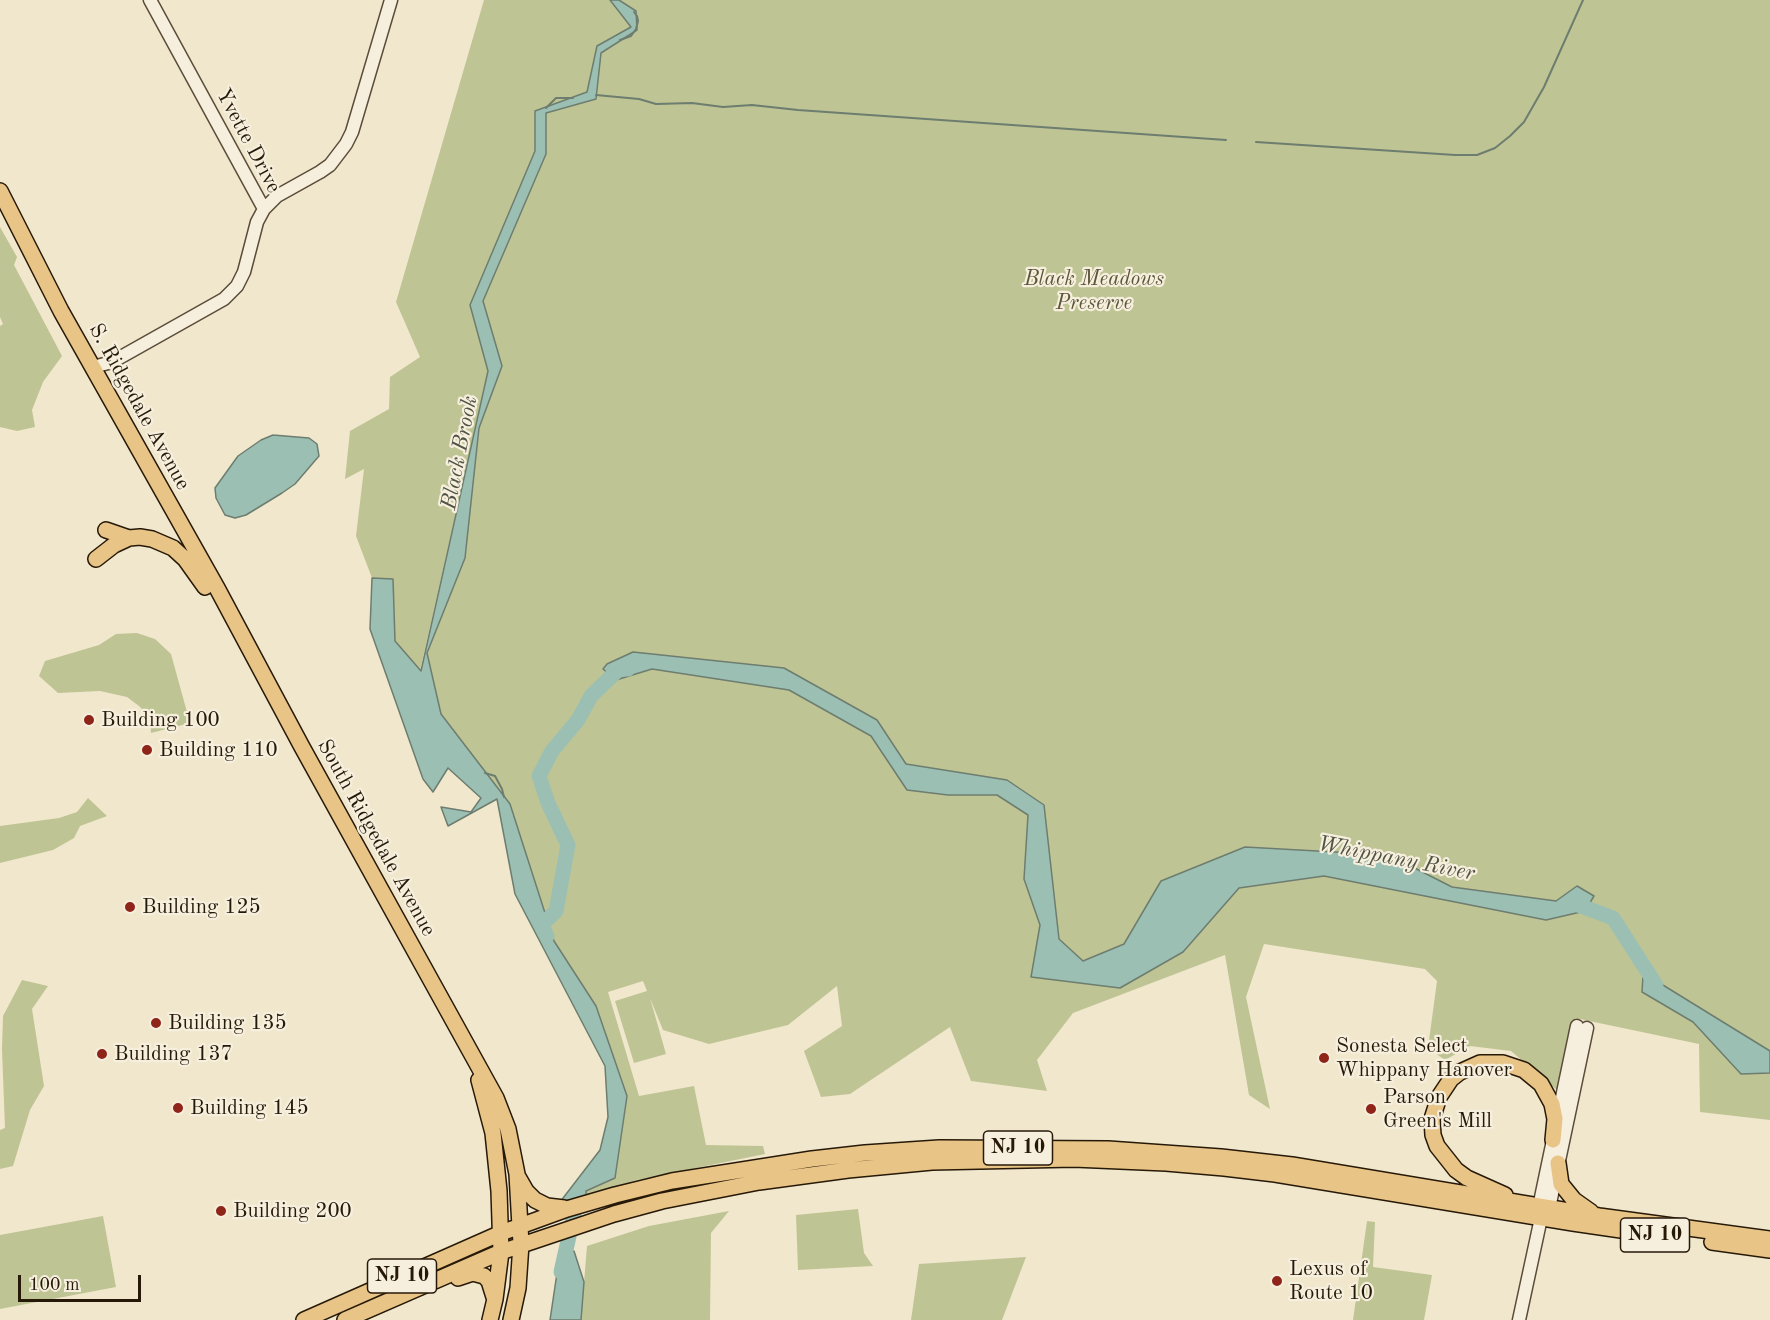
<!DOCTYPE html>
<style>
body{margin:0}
#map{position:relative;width:1770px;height:1320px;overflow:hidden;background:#f1e7cc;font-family:"Old Standard TT",serif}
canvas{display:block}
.scale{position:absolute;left:18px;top:1275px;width:123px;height:27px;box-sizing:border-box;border:3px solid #271908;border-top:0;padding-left:8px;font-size:18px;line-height:21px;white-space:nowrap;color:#271908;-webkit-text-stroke:4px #f6efde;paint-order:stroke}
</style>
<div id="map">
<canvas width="1770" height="1320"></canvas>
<div class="scale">100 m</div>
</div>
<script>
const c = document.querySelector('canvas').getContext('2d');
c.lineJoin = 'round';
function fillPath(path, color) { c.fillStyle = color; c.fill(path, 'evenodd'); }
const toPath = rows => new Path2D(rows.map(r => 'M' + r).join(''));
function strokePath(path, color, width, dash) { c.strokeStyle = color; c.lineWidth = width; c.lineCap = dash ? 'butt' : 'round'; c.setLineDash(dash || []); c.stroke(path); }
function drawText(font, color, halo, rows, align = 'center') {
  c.font = font + ' "Old Standard TT",serif'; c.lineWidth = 4.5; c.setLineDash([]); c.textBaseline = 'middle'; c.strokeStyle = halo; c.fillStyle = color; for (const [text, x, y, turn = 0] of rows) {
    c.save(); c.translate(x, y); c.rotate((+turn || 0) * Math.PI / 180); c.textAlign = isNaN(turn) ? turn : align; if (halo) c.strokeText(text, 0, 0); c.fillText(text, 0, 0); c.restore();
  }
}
fillPath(toPath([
 [484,0,610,0,631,27,597,46,587,92,535,111,535,151,470,305,488,370,420,671,395,641,393,579,372,578,356,536,364,469,345,479,350,431,389,409,390,377,420,357,396,302],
 [619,0,1770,0,1770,1051,1658,982,1642,992,1693,1022,1741,1074,1770,1073,1770,1120,1700,1112,1699,1044,1575,1018,1558,1091,1511,1051,1470,1046,1445,1060,1428,1048,1437,981,1425,969,1264,944,1246,997,1270,1109,1249,1095,1225,955,1073,1013,1037,1060,1047,1091,971,1081,950,1027,850,1094,821,1097,804,1051,842,1026,837,986,788,1025,709,1044,663,1030,650,998,666,1054,634,1063,615,1001,647,991,643,981,608,992,639,1096,694,1086,706,1145,763,1146,765,1154,637,1180,586,1196,586,1191,627,1096,596,1006,554,941,510,804,441,714,427,653,465,558,479,428,502,366,483,301,546,154,546,113,596,99,601,53,637,30,636,11],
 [784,668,877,720,906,764,1007,780,1044,805,1059,940,1083,961,1124,944,1161,881,1389,855,1452,887,1556,901,1577,886,1594,896,1546,920,1324,876,1239,888,1183,952,1031,977,1040,925,1024,879,1028,815,997,795,948,795,907,790,871,736,789,690,652,669],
 [0,227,17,257,14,265,62,356,43,382,32,410,35,427,17,431,0,427,0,326,3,324,0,317],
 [137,633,155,639,171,654,190,723,151,733,150,717,139,706,127,697,100,691,58,693,39,676,45,661,99,645,116,634],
 [88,798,107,816,80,826,74,838,53,850,0,863,0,826,59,818,77,812],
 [22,980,48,986,32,1009,44,1086,30,1110,13,1166,0,1169,0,1130,5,1128,2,1049,3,1016],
 [858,1209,864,1253,873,1266,798,1270,796,1215],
 [729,1211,711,1233,710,1320,581,1320,587,1246,649,1226],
 [103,1216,116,1287,0,1309,0,1235],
 [1367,1221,1375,1222,1373,1267,1432,1275,1424,1320,1353,1320],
 [1026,1257,1002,1320,911,1320,919,1264]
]), '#bfc494');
const water = toPath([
 [610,0,619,0,636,11,637,30,601,53,596,99,546,113,546,154,483,301,502,366,479,428,465,558,427,653,441,714,510,804,554,941,596,1006,627,1096,615,1178,586,1191,586,1196,560,1202,600,1150,608,1117,605,1066,515,894,497,799,448,826,441,807,471,812,481,798,448,768,433,792,423,779,370,629,372,578,393,579,395,641,421,671,488,371,470,305,535,151,535,111,587,92,597,46,631,27,610,0],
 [273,435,309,438,317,444,319,456,295,484,282,493,246,515,235,518,225,515,216,498,215,488,238,456,261,440,273,435],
 [633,652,784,668,877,720,906,764,1007,780,1044,805,1059,939,1083,961,1124,944,1161,881,1245,847,1389,855,1452,887,1556,901,1577,886,1594,896,1585,911,1546,920,1324,876,1239,888,1183,952,1120,988,1031,977,1040,925,1024,879,1028,815,997,795,948,795,907,790,871,736,789,690,652,669,616,680,603,669,607,664,633,652],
 [1644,959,1658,982,1770,1051,1770,1073,1741,1074,1693,1022,1642,992,1644,959],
 [574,1251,584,1282,581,1320,550,1320,560,1253,574,1251]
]);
fillPath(water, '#9bc0b3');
strokePath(water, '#6d7d6f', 1.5);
strokePath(toPath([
 [620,40,631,36,636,29,638,21,637,16,634,12],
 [596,95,639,99,656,104,692,103,723,107,752,105,798,110,1226,140],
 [546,108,556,98,573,98],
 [1256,142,1455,155,1477,155,1495,148,1510,136,1524,122,1544,87,1583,0],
 [485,773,495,776,502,789,504,797]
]), '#6d7d6f', 2);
strokePath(toPath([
 [1570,902,1613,918,1656,985],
 [547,936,542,925,556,911,568,845,548,803,539,776,552,751,578,720,591,696,619,669,628,669],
 [561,1272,578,1196]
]), '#9bc0b3', 15);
const minor = toPath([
 [150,0,264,209],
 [93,367,112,362,224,299,237,286,244,272,257,222,264,209,277,196,320,172,330,165,346,144,352,132,391,0],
 [1544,1213,1549,1208,1587,1028],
 [1519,1320,1541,1218,1539,1207,1577,1026]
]);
const major = toPath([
 [0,191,61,311,217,588,302,747,496,1098,508,1129,517,1174,521,1244,518,1288,511,1320],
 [106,530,129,538],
 [96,559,114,545,129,538,140,537,152,539,173,548,185,559,205,587],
 [479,1080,493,1133,499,1191,501,1252,495,1299,490,1320],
 [1558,1163,1561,1184,1574,1200,1591,1212],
 [518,1177,526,1191,535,1200,547,1206,564,1208],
 [1505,1195,1467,1178,1456,1170,1437,1146,1433,1135,1432,1119,1439,1097,1451,1079,1460,1072,1480,1063,1503,1063,1524,1070,1541,1084,1552,1104,1555,1119,1553,1140],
 [1712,1242,1770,1250],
 [458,1278,473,1273,484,1276,489,1281,494,1297],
 [304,1320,501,1233,567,1209,615,1195,672,1181,812,1159,865,1153,939,1148,1108,1149,1221,1157,1292,1165,1599,1216,1770,1239],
 [345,1320,501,1252,614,1214,662,1201,759,1182,848,1170,932,1162,1074,1159,1166,1163,1224,1168,1275,1174,1573,1223,1676,1238]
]);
strokePath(minor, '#5a4c39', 15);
strokePath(major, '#271908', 18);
strokePath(minor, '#f6efde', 12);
strokePath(major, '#e8c486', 15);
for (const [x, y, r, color] of [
 [89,720,6,"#8f2418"],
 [147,750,6,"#8f2418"],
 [130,907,6,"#8f2418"],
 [156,1023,6,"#8f2418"],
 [102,1054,6,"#8f2418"],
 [1324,1058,6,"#8f2418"],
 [178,1108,6,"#8f2418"],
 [1371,1109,6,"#8f2418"],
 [221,1211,6,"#8f2418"],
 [1277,1281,6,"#8f2418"]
]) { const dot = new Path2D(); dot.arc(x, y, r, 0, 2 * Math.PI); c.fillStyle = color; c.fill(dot); strokePath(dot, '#f6efde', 2); }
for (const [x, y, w] of [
 [1018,1148,69],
 [1655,1235,69],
 [402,1276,69]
]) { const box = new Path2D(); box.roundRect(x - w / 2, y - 17, w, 34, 4.5); c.fillStyle = '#f6efde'; c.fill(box); strokePath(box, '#271908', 1.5); }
drawText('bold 20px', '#271908', null, [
 ["NJ 10",1018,1148],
 ["NJ 10",1655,1235],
 ["NJ 10",402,1276]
]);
drawText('21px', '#271908', '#f6efde', [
 ["Yvette Drive",248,141,62],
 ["S. Ridgedale Avenue",139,407,61],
 ["South Ridgedale Avenue",376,838,61]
]);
drawText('italic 21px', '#5c5539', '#f6efde', [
 ["Black Meadows",1094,279],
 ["Preserve",1094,303]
]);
drawText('21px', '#271908', '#f6efde', [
 ["Building 100",101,720],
 ["Building 110",159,750],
 ["Building 125",142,907],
 ["Building 135",168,1023],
 ["Sonesta Select",1336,1046],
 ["Whippany Hanover",1336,1070],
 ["Building 137",114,1054],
 ["Parson",1383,1097],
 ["Green's Mill",1383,1121],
 ["Building 145",190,1108],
 ["Building 200",233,1211],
 ["Lexus of",1289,1269],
 ["Route 10",1289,1293]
], 'left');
drawText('italic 22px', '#505344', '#f6efde', [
 ["Black Brook",460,453,-79],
 ["Whippany River",1396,859,11]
]);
</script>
